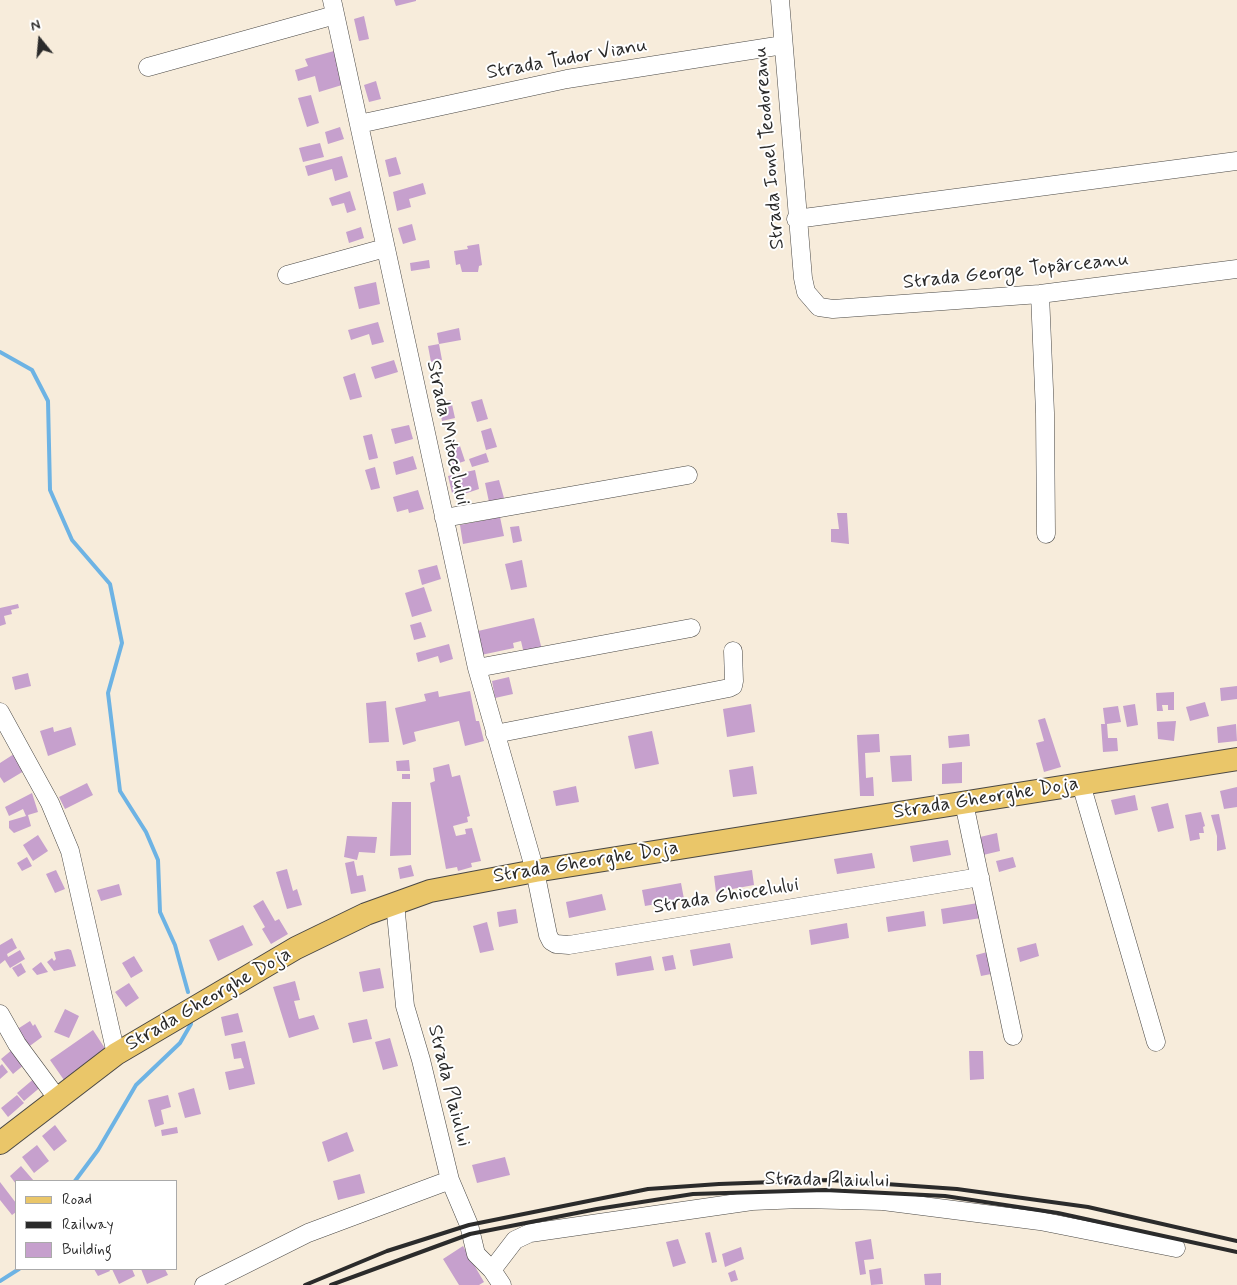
<!DOCTYPE html>
<meta charset="utf-8">
<style>
body{margin:0}
#map{position:relative;width:1237px;height:1285px;overflow:hidden;background:#f7ecdb;font-family:Mynerve,sans-serif}
canvas{display:block}
.legend{position:absolute;left:15px;top:1180px;width:162px;height:90px;box-sizing:border-box;background:#fff;border:1px solid #aaa;margin:0;padding:6px 9px;list-style:none;font-size:15px;color:#2b2b2b}
.legend li{display:flex;align-items:center;gap:10px;height:25px}
.legend b{width:25px;border:1px solid #aaa}
.north{position:absolute;left:15px;top:15px;width:50px;height:50px;-webkit-text-stroke:4px #fff;paint-order:stroke;rotate:343deg;font-size:14px;font-weight:700;line-height:20px;text-align:center;color:#2b2b2b}
.north::after{content:'';display:block;margin:auto;width:18px;height:22px;background:#2b2b2b;clip-path:polygon(50% 0,100% 100%,50% 72%,0 100%)}
</style>
<div id="map">
<canvas width="1237" height="1285"></canvas>
<ul class="legend">
<li><b style="height:6px;background:#eac669"></b>Road</li>
<li><b style="height:6px;background:#2b2b2b"></b>Railway</li>
<li><b style="height:14px;background:#c6a0cd"></b>Building</li>
</ul>
<div class="north">N</div>
</div>
<script>
const c = document.querySelector('canvas').getContext('2d');
c.lineJoin = 'round';
const toPath = rows => new Path2D(rows.map(r => 'M' + r).join(''));
function strokePath(path, color, width, dash) { c.strokeStyle = color; c.lineWidth = width; c.lineCap = dash ? 'butt' : 'round'; c.setLineDash(dash || []); c.stroke(path); }
function fillPath(path, color) { c.fillStyle = color; c.fill(path, 'evenodd'); }
function drawText(font, color, halo, rows, align = 'center') {
  c.font = font + ' Mynerve,sans-serif'; c.lineWidth = 4; c.setLineDash([]); c.textBaseline = 'middle'; c.strokeStyle = halo; c.fillStyle = color; for (const [text, x, y, turn = 0] of rows) {
    c.save(); c.translate(x, y); c.rotate((+turn || 0) * Math.PI / 180); c.textAlign = isNaN(turn) ? turn : align; if (halo) c.strokeText(text, 0, 0); c.fillText(text, 0, 0); c.restore();
  }
}
strokePath(toPath([
 [0,352,32,370,48,401,50,490,72,540,110,584,122,643,108,693,120,791,146,832,158,860,160,912,175,945,188,992],
 [75,1181,98,1150,136,1085,180,1043,191,1024],
 [0,1281,19,1269]
]), '#6db3e4', 4);
fillPath(toPath([
 [394,0,416,0,416,1,396,6],
 [364,16,369,39,359,41,354,19],
 [334,51,342,85,319,92,315,76,298,81,295,70,308,66,305,59],
 [376,81,381,99,369,102,364,85],
 [311,95,319,123,307,127,298,98],
 [340,127,344,139,328,144,325,132],
 [320,143,324,157,303,162,299,148],
 [342,156,348,177,335,181,332,169,308,176,305,166],
 [396,157,401,174,389,177,385,160],
 [423,183,426,194,409,199,411,207,397,211,393,192],
 [350,191,356,210,347,213,344,203,332,206,329,198],
 [412,224,416,240,403,244,398,228],
 [361,227,364,238,349,243,346,232],
 [479,244,482,265,479,266,478,272,462,272,460,264,456,265,454,251,468,249,467,246],
 [429,260,430,268,411,271,410,263],
 [376,282,380,304,359,309,354,287],
 [378,322,384,342,372,345,369,334,351,340,348,330],
 [459,328,461,340,439,344,437,333],
 [439,344,442,360,431,362,428,346],
 [394,360,398,372,375,379,371,367],
 [355,373,362,397,350,400,343,377],
 [482,399,488,419,477,422,471,402],
 [451,400,455,418,442,421,438,403],
 [409,425,413,439,395,444,391,429],
 [491,428,497,447,486,450,481,431],
 [372,434,378,458,369,460,363,436],
 [460,446,465,461,453,465,448,450],
 [486,453,489,462,472,467,469,459],
 [413,456,417,469,396,475,393,462],
 [375,467,380,488,371,490,365,470],
 [475,470,479,489,458,496,457,492,452,493,448,476],
 [499,480,504,498,489,502,485,483],
 [418,490,424,509,409,513,408,509,397,512,393,497],
 [837,513,847,513,849,544,831,542,831,529,839,529],
 [500,517,504,536,463,544,460,525],
 [519,526,522,541,513,543,510,527],
 [522,560,527,587,511,590,505,564],
 [437,565,441,579,422,585,418,570],
 [424,587,432,611,412,617,405,593],
 [18,604,19,608,11,610,12,614,4,616,6,624,0,626,0,608],
 [534,618,542,650,524,654,521,641,513,643,514,648,481,655,478,631],
 [421,622,426,637,414,640,410,625],
 [449,644,453,659,440,663,438,656,418,662,416,653],
 [28,673,31,686,15,690,12,677],
 [509,677,513,694,495,698,492,681],
 [1237,686,1237,699,1221,701,1220,688],
 [438,691,439,697,470,691,476,721,479,721,484,741,465,746,459,721,414,732,416,741,403,745,395,708,426,701,424,694],
 [1174,692,1174,710,1168,710,1168,705,1162,705,1163,711,1157,711,1156,693],
 [386,701,389,742,369,743,366,703],
 [1205,702,1209,716,1190,721,1186,707],
 [751,704,755,732,727,737,723,709],
 [1135,704,1138,725,1127,727,1123,706],
 [1118,706,1121,722,1107,724,1108,738,1117,738,1118,751,1103,752,1101,724,1105,724,1103,708],
 [1045,718,1061,767,1044,772,1036,743,1044,741,1038,720],
 [1176,721,1174,741,1158,739,1157,722],
 [1236,724,1237,741,1218,743,1217,727],
 [53,727,54,732,71,727,76,745,48,756,40,731],
 [652,731,659,764,635,769,628,736],
 [879,734,880,752,865,753,866,778,873,777,874,796,860,796,857,735],
 [969,734,970,746,949,748,948,736],
 [14,754,24,771,4,783,0,777,0,763],
 [911,755,912,781,892,782,890,756],
 [409,760,410,771,397,771,396,761],
 [962,762,962,783,942,784,942,764],
 [449,764,452,777,460,775,470,816,467,817,468,822,453,826,456,836,466,834,465,829,472,828,481,861,471,863,472,867,458,871,457,867,446,869,430,783,435,781,433,768],
 [753,766,757,794,733,797,729,770],
 [402,774,410,774,410,779,402,779],
 [87,783,93,795,65,809,59,797],
 [576,786,579,802,556,806,553,791],
 [1237,787,1237,807,1224,809,1220,791],
 [32,793,38,812,28,815,31,826,14,833,9,828,9,821,26,816,23,809,9,816,5,807],
 [1135,795,1138,810,1115,815,1111,800],
 [392,802,411,802,411,855,390,856],
 [1168,803,1174,828,1158,832,1151,807],
 [1201,812,1205,826,1203,827,1204,833,1199,833,1200,839,1190,841,1185,815],
 [1219,814,1226,849,1217,851,1217,836,1211,815],
 [997,833,1000,851,983,855,980,837],
 [38,835,48,851,33,861,23,845],
 [347,836,377,837,375,853,359,852,357,860,344,857],
 [948,840,951,855,913,862,910,846],
 [872,853,875,868,837,874,834,859],
 [27,857,32,866,22,871,17,863],
 [1013,857,1016,867,999,872,996,861],
 [354,861,357,876,363,875,366,891,351,894,345,863],
 [411,865,414,876,400,879,398,868],
 [287,869,293,891,297,889,302,905,287,909,276,872],
 [56,870,65,889,55,893,46,874],
 [752,870,754,885,716,892,714,876],
 [681,883,684,899,645,906,642,890],
 [119,884,122,895,101,901,97,890],
 [602,894,606,910,569,918,566,902],
 [263,900,275,921,279,919,288,934,271,944,262,929,265,927,253,906],
 [978,903,981,918,943,924,941,909],
 [516,909,518,923,499,927,497,912],
 [924,911,926,926,888,932,886,917],
 [487,922,494,950,480,953,473,926],
 [847,923,849,938,811,945,809,930],
 [243,925,253,945,218,961,209,940],
 [12,938,17,948,7,954,8,957,20,950,25,959,10,968,5,960,0,964,0,945],
 [730,943,733,958,693,966,690,950],
 [1036,943,1039,956,1020,962,1017,948],
 [68,949,71,950,76,966,54,971,47,962,52,958,54,961,56,959,54,952],
 [991,951,996,973,981,976,976,955],
 [673,955,676,969,665,971,662,957],
 [134,956,143,971,131,978,122,963],
 [651,956,654,970,617,976,615,963],
 [41,962,48,972,37,975,32,969],
 [21,963,26,972,18,977,12,968],
 [380,968,384,988,363,992,359,972],
 [295,981,300,1000,294,1001,299,1019,314,1015,319,1029,289,1038,273,987],
 [129,983,139,998,126,1007,115,992],
 [65,1009,79,1016,69,1038,54,1032],
 [238,1013,243,1032,225,1036,221,1017],
 [367,1019,372,1039,353,1043,348,1023],
 [30,1021,33,1026,35,1024,42,1037,27,1048,16,1030],
 [93,1030,106,1050,64,1080,50,1060],
 [390,1038,398,1066,383,1070,375,1042],
 [245,1041,255,1084,229,1090,225,1072,244,1068,241,1058,234,1059,231,1044],
 [13,1049,25,1064,13,1074,1,1059],
 [969,1051,983,1051,984,1079,970,1080],
 [2,1064,8,1072,0,1079,0,1066],
 [36,1077,43,1085,24,1101,17,1093],
 [194,1088,201,1114,185,1118,178,1093],
 [17,1095,24,1103,8,1117,1,1108],
 [168,1095,171,1107,161,1110,164,1124,155,1127,148,1100],
 [55,1125,67,1141,54,1151,42,1136],
 [177,1127,178,1133,162,1136,161,1130],
 [347,1132,354,1151,328,1162,322,1142],
 [37,1145,49,1161,34,1173,22,1157],
 [505,1157,510,1175,477,1183,472,1165],
 [21,1166,34,1181,16,1181,16,1184,10,1176],
 [360,1174,365,1193,338,1200,333,1181],
 [0,1182,16,1203,16,1212,12,1215,0,1200],
 [710,1232,717,1262,712,1263,705,1233],
 [678,1239,686,1263,673,1267,666,1242],
 [871,1239,874,1259,864,1260,866,1274,860,1275,855,1242],
 [463,1246,484,1282,479,1285,459,1285,443,1259],
 [741,1247,744,1259,725,1267,722,1254],
 [881,1268,883,1284,871,1285,869,1270],
 [94,1269,109,1269,110,1271,98,1276],
 [112,1269,132,1269,135,1276,119,1284],
 [141,1269,165,1269,168,1275,147,1284],
 [735,1270,738,1280,731,1282,728,1273],
 [941,1273,941,1285,925,1285,924,1274]
]), '#c6a0cd');
const minor = toPath([
 [332,0,477,668,535,871,548,935,551,941,556,944,569,945,980,877],
 [780,0,803,278,806,292,819,307,833,309,1040,294,1237,269],
 [148,67,335,15],
 [359,124,567,79,783,45],
 [796,219,1237,161],
 [287,275,385,248],
 [1040,294,1045,413,1046,534],
 [444,518,688,475],
 [477,668,691,628],
 [0,712,50,803,70,851,116,1054],
 [495,734,729,688,733,686,734,681,733,651],
 [1081,784,1156,1042],
 [964,803,1013,1036],
 [395,903,405,1006,421,1060,450,1180,469,1225,476,1254,492,1270,502,1285],
 [0,1014,17,1044,57,1098],
 [492,1270,515,1240,530,1233,752,1201,801,1199,883,1201,1040,1221,1176,1248],
 [204,1285,308,1233,450,1180]
]);
const major = toPath([
 [0,1143,116,1054,296,948,366,914,430,891,535,871,1237,759]
]);
strokePath(minor, '#4a4845', 19);
strokePath(major, '#4a4845', 24);
strokePath(minor, '#fff', 18);
strokePath(major, '#eac669', 22);
strokePath(toPath([
 [305,1285,387,1251,469,1225,648,1189,719,1184,829,1180,957,1189,1088,1207,1237,1241],
 [331,1285,470,1234,597,1209,693,1194,825,1190,945,1196,1058,1213,1237,1252]
]), '#2b2b2b', 4);
drawText('20px', '#2b2b2b', '#fff', [
 ["Strada Tudor Vianu",567,60,-10],
 ["Strada Ionel Teodoreanu",770,148,-95],
 ["Strada George Topârceanu",1016,272,-6],
 ["Strada Mitocelului",447,433,78],
 ["Strada Gheorghe Doja",986,799,-9],
 ["Strada Gheorghe Doja",586,863,-9],
 ["Strada Ghiocelului",726,897,-9],
 ["Strada Gheorghe Doja",209,1000,-30],
 ["Strada Plaiului",448,1086,76],
 ["Strada Plaiului",827,1181,1]
]);
</script>
